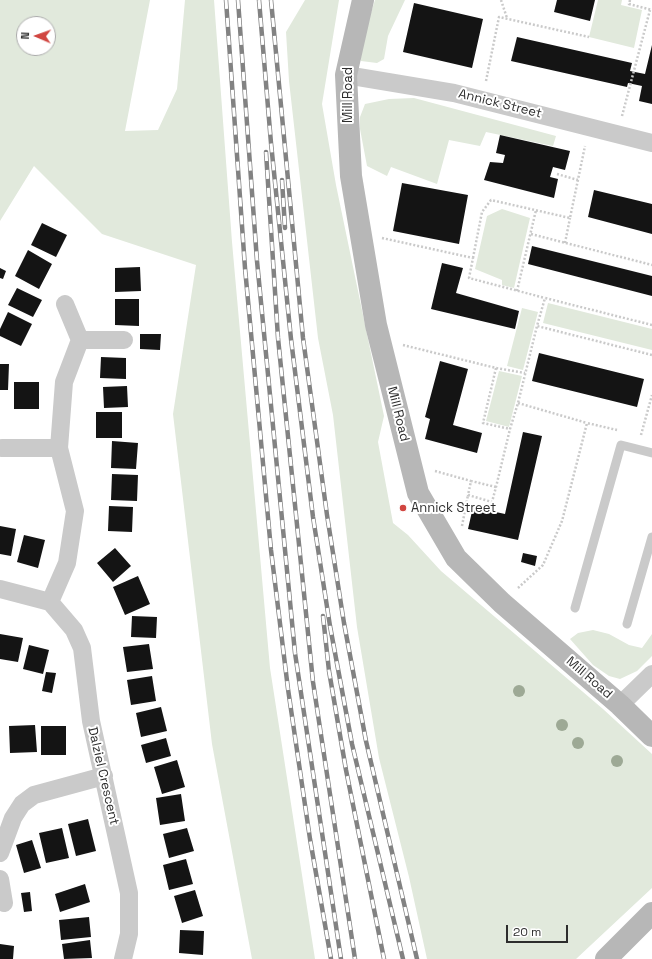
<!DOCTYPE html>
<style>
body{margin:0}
#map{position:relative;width:652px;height:959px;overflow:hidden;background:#fff;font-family:"Space Grotesk",sans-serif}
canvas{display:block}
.north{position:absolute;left:16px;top:16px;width:40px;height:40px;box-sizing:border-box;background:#fff;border:1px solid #ababab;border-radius:50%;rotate:272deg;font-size:11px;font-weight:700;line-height:16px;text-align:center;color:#2d2d2d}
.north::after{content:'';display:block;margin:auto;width:14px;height:18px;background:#d14641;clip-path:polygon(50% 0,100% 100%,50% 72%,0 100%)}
.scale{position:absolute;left:506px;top:925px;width:62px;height:18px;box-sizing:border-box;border:2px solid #2d2d2d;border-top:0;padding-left:5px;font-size:12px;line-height:14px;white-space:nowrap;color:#2d2d2d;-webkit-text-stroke:3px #fff;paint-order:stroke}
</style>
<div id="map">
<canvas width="652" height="959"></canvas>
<div class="north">N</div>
<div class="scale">20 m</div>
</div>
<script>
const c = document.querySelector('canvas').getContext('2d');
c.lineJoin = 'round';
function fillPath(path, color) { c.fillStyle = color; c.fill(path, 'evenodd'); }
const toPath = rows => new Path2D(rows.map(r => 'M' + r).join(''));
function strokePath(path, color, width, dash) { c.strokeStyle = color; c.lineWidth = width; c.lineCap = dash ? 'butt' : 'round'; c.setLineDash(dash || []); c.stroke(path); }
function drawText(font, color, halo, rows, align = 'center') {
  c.font = font + ' "Space Grotesk",sans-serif'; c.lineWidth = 4; c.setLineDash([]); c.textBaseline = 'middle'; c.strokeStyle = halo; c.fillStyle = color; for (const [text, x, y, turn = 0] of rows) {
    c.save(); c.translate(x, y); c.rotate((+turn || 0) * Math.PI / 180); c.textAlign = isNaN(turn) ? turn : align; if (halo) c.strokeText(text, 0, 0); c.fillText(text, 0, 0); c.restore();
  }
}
fillPath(toPath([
 [0,0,150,0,125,131,158,130,177,89,185,0,214,0,232,242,270,668,315,959,252,959,212,744,173,414,196,265,102,234,34,166,0,221],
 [24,24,48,24,48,48,24,48],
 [305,0,339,0,322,104,336,185,384,416,378,442,393,523,408,535,441,571,603,709,652,754,652,888,576,959,427,959,409,877,379,758,357,627,333,415,318,338,289,81,286,32],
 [375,0,405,0,388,36,384,59,377,63,361,61,358,53],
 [598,0,622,0,621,5,642,10,634,48,589,37],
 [414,98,556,136,553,146,486,132,480,146,449,140,437,184,391,167,387,176,367,166,360,129,360,117,365,104,389,99],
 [502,209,530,218,514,288,502,285,502,280,475,269,487,216],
 [548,303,652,329,652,350,543,323],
 [522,308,538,312,523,370,507,366],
 [499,371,522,376,509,427,486,421],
 [593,630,609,634,629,645,642,648,652,634,652,656,637,671,620,679,609,676,593,665,570,639,578,633]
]), '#e1e9dc');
fillPath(toPath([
 [557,0,595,0,590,21,554,12],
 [414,3,483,19,472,68,403,52],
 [517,37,632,63,630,71,645,74,652,45,652,104,639,101,642,86,628,83,627,87,511,61],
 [500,135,570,151,565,170,553,167,550,177,558,179,554,198,484,180,490,162,503,163,505,155,496,153],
 [402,183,468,195,459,244,393,231],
 [594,190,652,204,652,234,588,217],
 [42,223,67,235,56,257,31,245],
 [532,246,652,276,652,296,528,264],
 [28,250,52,264,39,289,15,276],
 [442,263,463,268,456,293,519,311,515,329,431,309],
 [140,267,141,291,115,292,115,268],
 [0,268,6,271,3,279,0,278],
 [17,288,42,300,33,317,8,305],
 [115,299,139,299,139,326,115,325],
 [8,312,32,324,21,346,0,336,0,329],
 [140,334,161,334,160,350,140,349],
 [539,353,644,379,637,407,532,381],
 [101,357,126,358,126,379,100,378],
 [440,361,468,369,453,425,482,433,477,453,425,439,430,419,425,417],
 [0,364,9,364,8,390,0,390],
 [14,382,39,382,39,409,14,409],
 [127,386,128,407,104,408,103,387],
 [96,412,122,412,122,438,96,438],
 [523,432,542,436,518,540,468,529,473,507,505,514],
 [112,441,138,443,136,469,111,468],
 [112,474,138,475,137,501,111,500],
 [109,506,133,507,132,532,108,531],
 [0,526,16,529,11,556,0,554],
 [24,535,45,540,38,568,17,562],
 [115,548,131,566,113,582,97,563],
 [523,553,537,556,535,566,521,562],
 [138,576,150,604,125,615,113,587],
 [132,616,157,617,156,638,131,637],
 [0,634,23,638,18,662,0,659],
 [149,644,153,669,127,672,123,647],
 [29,645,49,650,43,674,23,669],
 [46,672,56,673,52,693,42,691],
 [152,676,156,701,131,705,127,680],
 [161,707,167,731,141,737,136,713],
 [35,725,37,752,10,753,9,726],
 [41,726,66,726,66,755,41,755],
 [166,738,171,756,146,763,141,745],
 [177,760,185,787,162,794,154,767],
 [181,794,185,821,160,825,156,798],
 [88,819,96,851,76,856,68,824],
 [62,828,69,858,46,863,39,833],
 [187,828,194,851,169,858,163,834],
 [32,840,41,868,24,873,16,845],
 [186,859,193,884,169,890,163,865],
 [85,884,90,902,60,912,55,894],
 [195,890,203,916,182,923,174,896],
 [30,892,32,911,24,912,21,893],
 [89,917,91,937,61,940,59,920],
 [180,930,204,931,203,955,179,953],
 [90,940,92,958,64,959,62,944],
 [0,944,14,946,13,959,0,959]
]), '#141414');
strokePath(toPath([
 [501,0,507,18],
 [630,0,629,4,652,10],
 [486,81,499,17,589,37],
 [622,116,650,10],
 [557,174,578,180],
 [531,234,652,265],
 [382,238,473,258,469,278,545,298],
 [565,243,570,218],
 [473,258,482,212,491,200,570,218,585,146],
 [517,291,536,210],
 [652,325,545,298,537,326,652,355],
 [403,345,496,368,525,373],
 [496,368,483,423,510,429],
 [518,403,587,423],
 [641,435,652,395],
 [435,471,471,481],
 [496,487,471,481,468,495,492,502,496,487,510,429,518,403,537,326],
 [462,526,468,495],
 [518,588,543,565,562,521,587,423,617,430]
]), '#cacaca', 2.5, [2, 2]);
strokePath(toPath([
 [575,608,621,445,652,453],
 [627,624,652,537]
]), '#cacaca', 9);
strokePath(toPath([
 [346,75,454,93,652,143],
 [65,304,80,340,124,340],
 [2,448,59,448],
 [0,589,50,602],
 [50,602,74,630,82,648,91,721,129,893,129,934,123,959],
 [50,602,67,563,75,511,59,448,64,382,80,340],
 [620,705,652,674],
 [0,853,13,818,22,804,34,795,104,776],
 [0,879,4,903]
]), '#cacaca', 18);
strokePath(toPath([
 [363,0,346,75,351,176,376,325,418,493,456,558,502,603,620,705,652,736],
 [606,959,652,913]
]), '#b7b7b7', 22);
const rail = toPath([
 [226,0,245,268,271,550,288,689,310,839,331,959],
 [238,0,257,261,295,653,341,959],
 [259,0,271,143,291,339,313,517,330,626,352,744,403,959],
 [271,0,303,338,327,515,344,623,366,741,417,959],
 [266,152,278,338,313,682,355,959],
 [282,180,285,228],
 [323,616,329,671,346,770,384,959]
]);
strokePath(rail, '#828282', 4.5);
strokePath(rail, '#fff', 3, [9]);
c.fillStyle = '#9da995';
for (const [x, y] of [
 [519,691],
 [562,725],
 [578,743],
 [617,761]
]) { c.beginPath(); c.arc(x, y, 6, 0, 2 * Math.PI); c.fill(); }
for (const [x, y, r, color] of [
 [403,508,4,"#d14641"]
]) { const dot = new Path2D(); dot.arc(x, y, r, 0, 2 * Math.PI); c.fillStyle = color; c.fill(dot); strokePath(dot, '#fff', 1.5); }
drawText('13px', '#2d2d2d', '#fff', [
 ["Mill Road",348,95,-90],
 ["Annick Street",500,104,14],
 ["Mill Road",398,414,76],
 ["Mill Road",589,678,41],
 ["Dalziel Crescent",103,776,77]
]);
drawText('13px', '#2d2d2d', '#fff', [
 ["Annick Street",411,508]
], 'left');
</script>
